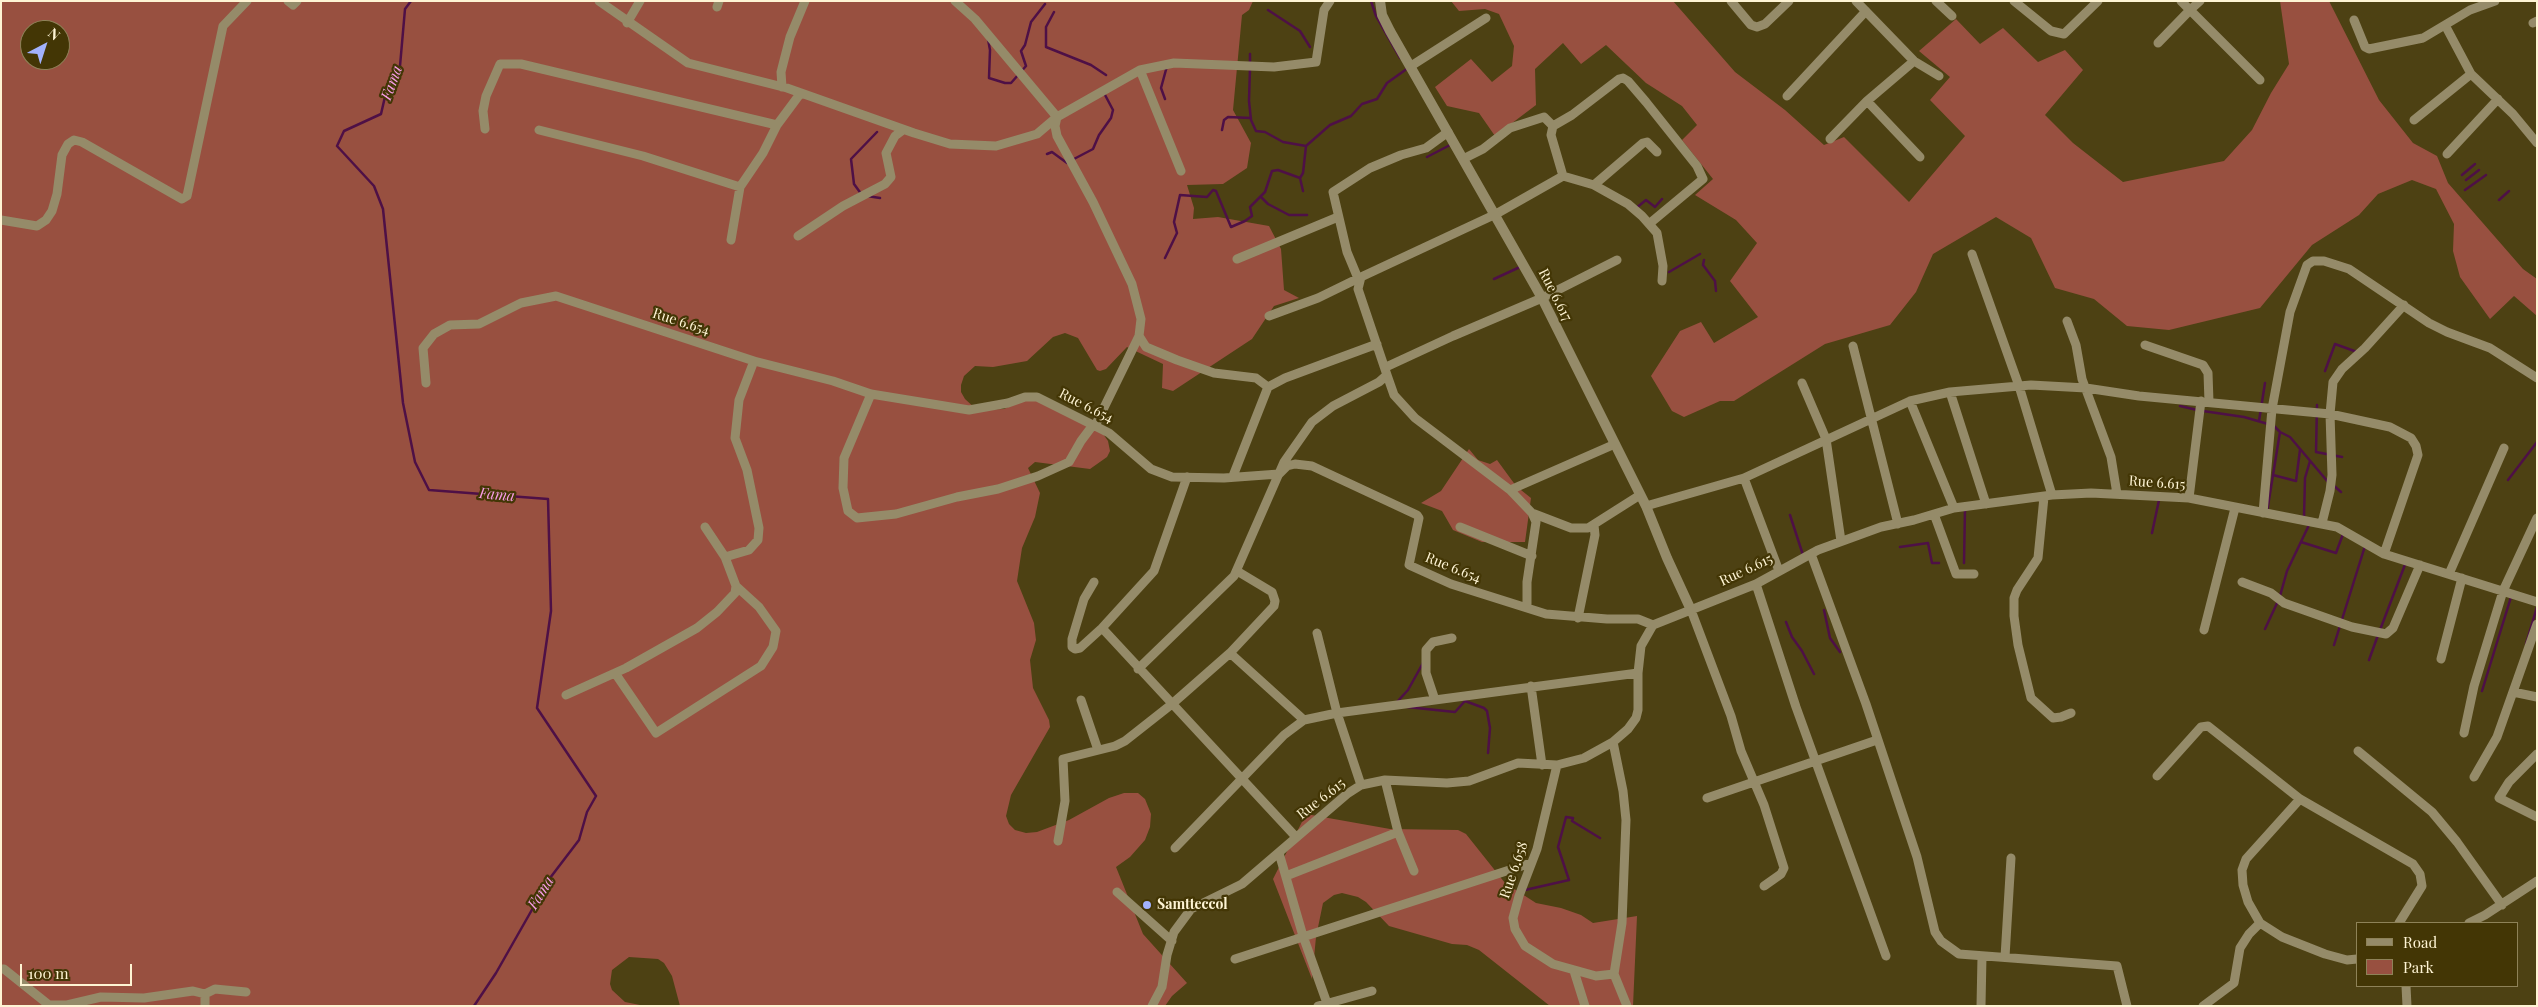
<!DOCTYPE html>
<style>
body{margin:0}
#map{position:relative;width:2538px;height:1007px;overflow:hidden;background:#4d4113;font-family:"Playfair Display",serif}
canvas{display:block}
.frame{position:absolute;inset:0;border:2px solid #fef4d4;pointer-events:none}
.legend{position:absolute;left:2356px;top:922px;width:162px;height:65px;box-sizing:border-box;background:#433605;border:1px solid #8e8258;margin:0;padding:6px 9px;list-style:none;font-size:15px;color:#fef4d4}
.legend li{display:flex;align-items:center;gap:10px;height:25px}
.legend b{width:25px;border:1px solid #8e8258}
.north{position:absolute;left:20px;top:20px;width:50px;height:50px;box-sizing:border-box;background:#433605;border:1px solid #8e8258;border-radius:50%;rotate:40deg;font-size:14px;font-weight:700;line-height:20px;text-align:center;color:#fef4d4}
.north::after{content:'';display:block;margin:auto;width:18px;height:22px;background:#a2b2fd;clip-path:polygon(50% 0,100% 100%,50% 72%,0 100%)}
.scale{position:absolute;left:20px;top:964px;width:112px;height:22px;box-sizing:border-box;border:2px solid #fef4d4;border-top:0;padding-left:6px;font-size:15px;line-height:18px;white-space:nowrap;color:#fef4d4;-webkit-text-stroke:4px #433605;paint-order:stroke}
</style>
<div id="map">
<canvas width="2538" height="1007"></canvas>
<div class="frame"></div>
<ul class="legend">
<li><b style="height:6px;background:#958b69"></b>Road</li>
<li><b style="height:14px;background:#985040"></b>Park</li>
</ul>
<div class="north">N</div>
<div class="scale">100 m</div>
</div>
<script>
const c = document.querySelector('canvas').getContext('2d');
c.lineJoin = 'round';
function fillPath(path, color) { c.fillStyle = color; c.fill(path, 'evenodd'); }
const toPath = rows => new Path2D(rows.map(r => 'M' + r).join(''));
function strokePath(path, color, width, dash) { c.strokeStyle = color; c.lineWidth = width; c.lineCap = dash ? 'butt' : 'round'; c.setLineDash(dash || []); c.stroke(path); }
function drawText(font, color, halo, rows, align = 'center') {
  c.font = font + ' "Playfair Display",serif'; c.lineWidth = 4.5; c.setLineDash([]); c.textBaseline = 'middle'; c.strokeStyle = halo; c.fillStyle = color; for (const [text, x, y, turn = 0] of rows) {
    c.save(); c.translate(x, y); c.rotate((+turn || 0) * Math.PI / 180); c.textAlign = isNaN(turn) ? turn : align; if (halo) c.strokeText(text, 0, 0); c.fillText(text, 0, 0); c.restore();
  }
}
fillPath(toPath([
 [1,1,1253,1,1249,10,1242,15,1233,110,1251,143,1247,168,1223,184,1187,185,1194,208,1193,219,1218,217,1269,226,1281,249,1284,290,1299,298,1274,306,1252,339,1173,391,1162,388,1163,364,1127,347,1106,369,1100,371,1097,370,1078,338,1065,333,1053,337,1027,361,993,367,975,366,964,376,961,385,961,392,965,399,977,410,1004,409,1031,396,1101,431,1108,441,1110,451,1107,457,1090,469,1035,462,1028,468,1040,493,1035,517,1022,548,1017,581,1034,623,1036,640,1030,660,1033,688,1049,720,1050,727,1011,795,1006,816,1009,824,1015,830,1026,833,1037,832,1069,820,1109,798,1124,793,1138,793,1145,799,1151,814,1150,827,1145,840,1130,857,1116,867,1143,934,1187,983,1172,996,1165,1006,680,1006,672,976,664,963,658,959,629,957,612,970,610,984,612,990,625,1002,645,1006,1,1006],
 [30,30,60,30,60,60,30,60],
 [1451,1,1673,1,1735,72,1785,110,1824,145,1844,137,1909,202,1965,136,1930,100,1950,77,1919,51,1956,19,1980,44,2003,28,2038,62,2065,50,2083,70,2045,115,2073,143,2123,182,2224,161,2252,130,2271,93,2289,64,2280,1,2329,1,2379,100,2413,143,2437,156,2448,183,2523,269,2537,279,2537,316,2514,296,2490,319,2460,277,2453,251,2454,224,2436,189,2412,180,2378,194,2359,215,2312,245,2260,308,2169,330,2127,326,2094,299,2055,288,2031,238,1996,217,1933,254,1916,292,1890,325,1825,344,1734,401,1720,401,1684,417,1672,411,1651,376,1680,331,1701,322,1714,343,1758,317,1730,281,1757,243,1736,220,1695,195,1713,179,1682,140,1697,125,1682,106,1646,83,1606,45,1581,64,1563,43,1535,69,1536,105,1495,136,1479,113,1447,106,1435,87,1471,59,1492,82,1512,66,1514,46,1499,14,1485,9,1459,11],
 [1469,449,1478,460,1490,464,1497,460,1516,486,1531,498,1525,542,1482,542,1453,530,1442,511,1421,503,1441,491],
 [1306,814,1390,829,1458,830,1466,834,1505,883,1536,903,1561,908,1581,915,1593,923,1637,916,1633,1006,1550,1006,1479,950,1467,945,1452,944,1389,926,1366,902,1358,897,1342,893,1334,895,1323,903,1316,937,1312,979,1273,879]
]), '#985040');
strokePath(toPath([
 [411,1,405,9,400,66,387,88,381,114,344,131,337,146,374,186,383,209,403,403,415,462,429,490,548,499,551,611,537,708,596,796,587,812,579,840,550,878,496,973,474,1006],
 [1371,1,1376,16,1400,58],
 [1268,10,1300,31,1310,47],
 [1054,12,1046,27,1046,47,1091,65,1106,75],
 [988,39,990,50,989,78,1005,83,1011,83,1026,66,1021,51,1025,45,1031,22,1045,4],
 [1250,63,1250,54],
 [1250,68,1249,101,1251,120,1256,131,1265,132,1283,142,1306,146,1330,125,1351,116,1362,104,1377,99,1387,83,1408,68],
 [1165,99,1161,88,1167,66],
 [1222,130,1224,120,1228,117,1251,118],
 [1047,154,1052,152,1067,163],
 [1427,157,1452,144],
 [1072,160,1093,149,1099,135,1111,118,1113,110,1104,93],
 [2462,175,2475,164],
 [2466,180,2479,170],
 [2465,190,2486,175],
 [1303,191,1300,178,1303,173,1306,146],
 [862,195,854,184,851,159,877,132],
 [867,196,880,198],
 [1261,197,1268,204,1289,215,1307,215],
 [2499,200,2509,191],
 [1635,209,1646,200,1655,207,1662,199],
 [1165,258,1177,233,1174,222,1180,195,1207,197,1213,190,1216,191,1231,227,1245,221,1252,216,1250,207,1265,192,1272,171,1278,170,1300,178],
 [1704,260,1703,265,1715,281,1716,291],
 [1669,272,1700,254],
 [1494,279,1520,267],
 [2325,371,2335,344,2357,352],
 [2317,405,2316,452,2342,457],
 [2180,406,2197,410],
 [2203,411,2244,417,2268,424],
 [2259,421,2265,383],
 [2273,425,2280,432,2290,437,2328,482],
 [2273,475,2296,481,2300,450],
 [2508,480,2537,442],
 [2333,485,2341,492],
 [2267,512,2280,432],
 [1790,515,1803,555],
 [2304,517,2305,478,2310,461],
 [2152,533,2159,500],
 [2301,542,2336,553,2343,534],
 [1900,547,1928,543,1932,563,1939,563],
 [1964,563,1965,509],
 [2280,596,2287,571,2309,525],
 [1824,610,1830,638,1840,652],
 [1786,622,1792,637,1802,651,1814,674],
 [2265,629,2278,601],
 [2380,630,2406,562],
 [2526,644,2537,607],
 [2334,645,2365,546],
 [2369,660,2378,635],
 [2482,691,2511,597],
 [1397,702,1408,690,1423,663],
 [1407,707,1455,712,1465,701,1484,708,1487,711,1490,728,1488,753],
 [1525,890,1569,880,1558,847,1566,817,1573,818,1572,821,1600,838]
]), '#4e1046', 2.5);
strokePath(toPath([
 [288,1,293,5,297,1],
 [599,1,688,63,787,88,914,133,950,144,996,146,1037,134,1057,117,1140,70,1174,63,1274,67,1316,62,1324,10,1330,1],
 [955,1,975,19,1057,117,1055,126,1057,136,1093,202,1132,284,1141,319,1139,336,1095,426],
 [1731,1,1751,25,1757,27,1765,24,1789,1],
 [1856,1,1914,61,1939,76],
 [1936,1,1952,16],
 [2014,1,2051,31,2064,34,2098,1],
 [2200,1,2190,10,2260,80],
 [717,7,719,1],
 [2354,20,2365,47,2369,49,2423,38,2470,10,2495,1],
 [627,23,640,1],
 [2533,23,2537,21],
 [2445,25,2471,74,2513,114,2537,143],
 [2158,43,2190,10,2181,1],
 [1411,66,1486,18],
 [1140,70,1181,171],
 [782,87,781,72,790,37,805,1],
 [1787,96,1866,11],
 [1867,101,1920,157],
 [2414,120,2471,74],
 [1553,126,1551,135,1563,176],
 [485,129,483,111,486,96,500,64,521,64,777,125],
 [539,130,643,156,740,187],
 [1830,139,1867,101,1914,61],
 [2447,154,2498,99],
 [1463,159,1483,149,1510,128,1544,117,1553,126,1572,115,1619,79,1623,78,1628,81,1646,102,1697,166,1703,179,1649,224],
 [1594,185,1643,143,1647,142,1657,152],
 [1,220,37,226,46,220,52,211,57,194,62,155,68,144,74,140,82,142,182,199,187,196,223,26,247,1],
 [798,236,843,206,885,184,891,177,886,153,895,136,903,130],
 [731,240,740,187,763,153,777,125,800,94],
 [1972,254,2019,386,2052,495],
 [1237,259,1338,217],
 [1361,277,1357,276,1347,252,1333,192,1370,168,1401,155,1426,148,1448,132],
 [1269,316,1318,298,1361,277],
 [2067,321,2076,345,2082,379,2111,457,2117,494],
 [1139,336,1146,347,1177,360,1214,373,1256,378,1268,387],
 [2145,345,2203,365,2208,373,2209,402],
 [1853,346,1898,524],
 [1386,367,1453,336,1542,298,1617,260],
 [1387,375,1394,395,1415,418,1510,490,1615,444],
 [426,383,423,348,434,334,450,325,479,324,521,303,556,296,754,361,833,381,871,394,969,410,1008,403,1025,397,1037,397,1109,433,1151,469,1172,477,1224,478,1279,474,1287,466,1295,464,1312,466,1417,515,1419,518,1409,565,1451,584,1546,614,1607,619,1638,619,1653,625],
 [1802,383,1826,439,1841,541],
 [1950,392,1986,504],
 [871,394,844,458,843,488,848,511,857,518,896,514,957,497,998,489,1038,476,1069,462,1081,441,1093,425],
 [1910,401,1954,508],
 [1233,476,1268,387,1285,378,1377,344],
 [1744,478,1779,571],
 [1510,490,1532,513,1536,522,1527,582,1527,607],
 [2044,497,2038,558,2017,590,2014,598,2014,616,2018,645,2031,698,2053,718,2061,717,2071,713],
 [2189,498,2201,401],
 [1646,506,1744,478,1910,401,1950,392,2031,385,2086,388,2139,396,2330,414,2390,427,2411,438,2416,446,2418,455,2384,554],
 [1532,513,1571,528,1588,528,1640,495],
 [2263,513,2272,409,2290,312,2307,265,2313,261,2324,261,2349,269,2429,323,2447,332,2490,348,2537,378],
 [1934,514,1956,574,1974,574],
 [2322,523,2330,491,2332,475,2330,414,2333,382,2342,369,2365,348,2404,305],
 [1460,527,1532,556],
 [1811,554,1866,704,1917,857,1935,932,1941,941,1959,954,2117,966,2127,1006],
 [725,557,749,550,758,540,759,528,747,470,735,438,739,400,754,361],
 [2449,574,2504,448],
 [1094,582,1084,599,1072,639,1072,647,1075,649,1080,648,1102,628,1154,571,1187,477],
 [2242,582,2271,593,2284,603,2352,627,2386,634,2393,628,2420,565],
 [1756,584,1796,707,1886,956],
 [1691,610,1731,716,1741,751,1764,805,1784,868,1781,874,1764,886],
 [1578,618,1595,535,1594,525],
 [1102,628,1296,837],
 [2204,630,2235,508],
 [1317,633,1337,713,1361,785],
 [1230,653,1304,720],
 [2441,659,2462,578],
 [1138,669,1234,576,1284,462,1312,422,1333,406,1379,382,1387,375,1358,289,1361,277,1496,214,1563,176,1594,185,1628,204,1642,216,1657,233,1663,266,1662,281],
 [615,673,656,733,761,666,773,647,776,631,759,607,736,586,725,557,705,527],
 [1531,686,1542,765],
 [2513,692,2537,697],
 [566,695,626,668,697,628,717,612,735,593,736,586],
 [1081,700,1098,750],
 [1435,700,1426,673,1426,650,1433,642,1452,638],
 [2464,733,2474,686,2503,591,2537,518],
 [1613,742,1623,791,1626,820,1622,923,1614,974,1627,1006],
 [2358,751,2432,812,2457,842,2502,905],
 [2537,754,2509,782,2499,798,2537,817],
 [1557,765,1537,849,1519,896,1513,918,1515,929,1525,946,1553,964,1596,976,1614,974],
 [2157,776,2201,727,2208,726,2300,799,2413,864,2420,874,2422,886,2399,923],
 [2474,777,2497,737,2537,624],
 [1385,780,1398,832,1414,871],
 [1707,798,1877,740],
 [2300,799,2246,859,2242,870,2243,885,2248,902,2260,923,2282,937,2325,954,2347,960,2357,959],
 [1058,841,1065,801,1063,759,1115,746,1125,741,1172,704,1230,653,1274,606,1275,601,1272,592,1237,571],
 [1175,848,1284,735,1304,720,1337,713,1638,673],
 [1279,853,1303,936,1328,1006],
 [1286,876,1398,832],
 [1117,892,1172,941],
 [2469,923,2485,915,2537,881],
 [2005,957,2011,858],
 [1235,959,1531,863],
 [1,969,4,969,49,1005,67,1005,101,997,144,998,193,991,205,994],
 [1574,971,1585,1006],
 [2406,986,2407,1006],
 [205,1006,205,994,215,989,246,992],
 [1152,1006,1162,987,1167,955,1174,932,1191,909,1242,884,1347,794,1361,785,1385,780,1447,783,1469,781,1518,763,1557,765,1584,758,1613,742,1628,729,1636,718,1638,710,1638,673,1641,646,1653,625,1756,584,1818,550,1881,527,1914,520,1954,508,2052,495,2091,493,2189,498,2337,527,2384,554,2537,602],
 [1318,1006,1372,991],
 [1981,1006,1982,956],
 [2203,1006,2234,983,2240,948,2249,934,2260,923]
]), '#958b69', 9);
strokePath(toPath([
 [1380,1,1382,15,1390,31,1542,298,1646,506,1667,558,1691,610]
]), '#958b69', 10);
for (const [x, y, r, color] of [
 [1147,905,5,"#a2b2fd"]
]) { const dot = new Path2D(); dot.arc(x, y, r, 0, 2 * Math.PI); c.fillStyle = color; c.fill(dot); strokePath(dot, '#433605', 2); }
drawText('14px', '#fef4d4', '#433605', [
 ["Rue 6.617",1555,295,63],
 ["Rue 6.654",681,322,18],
 ["Rue 6.654",1086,406,27],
 ["Rue 6.615",2157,483,4],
 ["Rue 6.654",1453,568,22],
 ["Rue 6.615",1746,570,-25],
 ["Rue 6.615",1321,799,-38],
 ["Rue 6.658",1514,870,-71]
]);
drawText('bold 14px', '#fef4d4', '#433605', [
 ["Samtteccol",1157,905]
], 'left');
drawText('italic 15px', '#f89ce7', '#433605', [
 ["Fama",392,83,-70],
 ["Fama",497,495,5],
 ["Fama",541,893,-58]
]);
</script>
